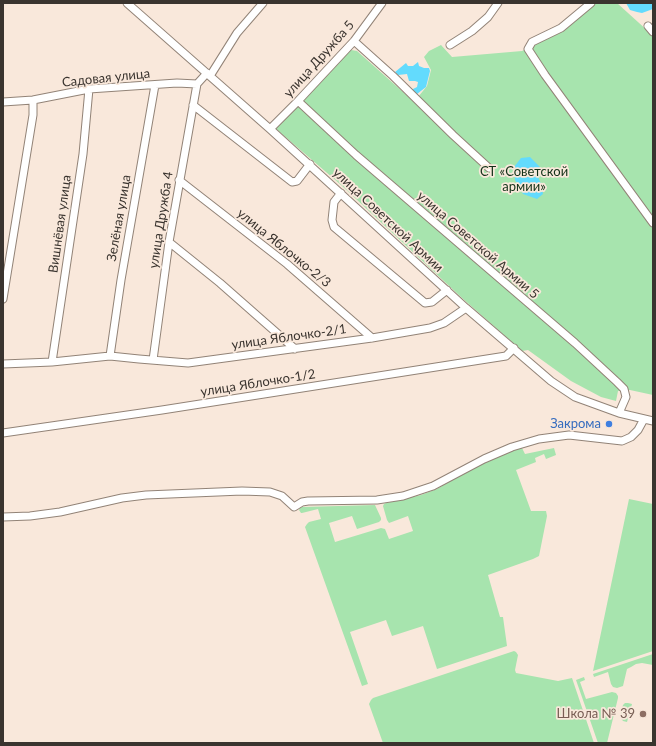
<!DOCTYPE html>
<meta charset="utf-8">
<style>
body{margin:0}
#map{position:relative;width:656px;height:746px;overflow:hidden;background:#f9e8db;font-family:Lato,sans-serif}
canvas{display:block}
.frame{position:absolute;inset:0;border:4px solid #3a342f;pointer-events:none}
</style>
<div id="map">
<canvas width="656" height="746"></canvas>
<div class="frame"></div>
</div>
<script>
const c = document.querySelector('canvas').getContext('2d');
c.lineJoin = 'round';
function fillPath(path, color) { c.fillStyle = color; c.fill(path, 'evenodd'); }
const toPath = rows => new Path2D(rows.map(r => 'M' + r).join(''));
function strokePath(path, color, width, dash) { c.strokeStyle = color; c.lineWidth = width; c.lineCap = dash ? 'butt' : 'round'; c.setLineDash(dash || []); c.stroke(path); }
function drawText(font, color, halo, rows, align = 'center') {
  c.font = font + ' Lato,sans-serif'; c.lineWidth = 3.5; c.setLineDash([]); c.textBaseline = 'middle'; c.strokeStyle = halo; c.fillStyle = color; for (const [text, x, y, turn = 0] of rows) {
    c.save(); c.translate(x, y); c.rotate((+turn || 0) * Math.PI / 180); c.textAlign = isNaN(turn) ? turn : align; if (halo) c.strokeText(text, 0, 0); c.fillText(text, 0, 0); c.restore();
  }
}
fillPath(toPath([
 [595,3,617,3,649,32,653,37,653,395,630,390,618,391,616,401,601,397,571,381,528,350,522,351,462,298,341,185,275,128,351,50,357,51,412,100,418,97,427,86,431,70,424,57,429,51,441,45,452,57,522,51,561,32,568,24],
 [520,448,522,448,525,454,554,448,556,455,546,459,544,454,535,458,536,462,516,470,531,511,546,511,547,516,539,556,533,559,488,575,500,617,503,617,507,646,437,669,423,626,392,636,386,620,350,632,368,684,362,686,305,527,307,524,309,522,321,519,318,509,302,513,301,513,299,510,300,508,302,507,375,505,381,518,381,520,379,522,357,529,352,516,329,523,335,542,381,528,385,529,389,539,413,531,408,516,389,523,387,520,383,506,384,504,386,503,421,495,437,489,471,468,497,456],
 [629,499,653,504,653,651,593,671],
 [514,651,516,652,518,655,515,670,516,673,558,681,572,678,594,743,383,743,369,704,371,700,373,698],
 [653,654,653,665,642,663,636,664,631,667,627,669,623,686,617,688,613,687,611,684,608,672,594,677,593,674],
 [584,677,585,680,580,682,586,699,612,692,616,693,618,696,618,698,607,743,598,743,576,680],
 [625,703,628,703,632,704,627,722,623,721,620,717,623,705]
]), '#a7e4ae');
fillPath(toPath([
 [626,3,653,3,653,9,642,13,637,12,630,10],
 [418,62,419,66,424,68,429,68,430,71,426,87,417,94,413,93,411,90,417,87,418,82,415,81,409,81,407,74,398,75,395,72,406,63,408,66,413,66],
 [530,157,540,167,536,172,541,184,543,194,537,199,523,194,515,180,514,167,521,158]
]), '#63dbfd');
const street = toPath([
 [127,3,270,129,466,308,551,381,575,397,619,413,653,421],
 [591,3,561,28,532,42,528,49,545,75,653,223],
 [648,26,653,32],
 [354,41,393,76,453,135,489,168],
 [450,45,472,31,488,17,498,3],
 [210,76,237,33,263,3],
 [298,101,356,155,575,343,617,382,624,389,626,397,619,413],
 [3,102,33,100,89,89,177,83,197,84,207,73],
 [193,105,292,182,297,181,310,164],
 [270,129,298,101,354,41,382,3],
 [179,180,287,264,372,338],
 [341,193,334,202,332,220,334,227,425,303,432,302,447,290],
 [169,242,220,283,295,349],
 [3,299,33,115,33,100],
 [110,356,121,280,155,85],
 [153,360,169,242,197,84],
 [52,362,83,154,89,89],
 [3,364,52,362,110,356,139,359,188,363,372,338,430,328,444,323,466,308],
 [3,433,162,410,506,356,514,348],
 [3,517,30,516,60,512,122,498,146,495,242,491,270,492,282,496,294,507,302,502,308,501,377,500,403,496,433,486,484,459,512,447,539,439,569,435,622,441,631,437,638,430,644,419]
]);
strokePath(street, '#928377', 9);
strokePath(street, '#fff', 7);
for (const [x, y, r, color] of [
 [609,424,4,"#3f7fe0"],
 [643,714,4,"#8d6e63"]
]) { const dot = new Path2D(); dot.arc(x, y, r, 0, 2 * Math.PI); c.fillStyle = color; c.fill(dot); strokePath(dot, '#f9e8db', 1.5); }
drawText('13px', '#3a342f', '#f9e8db', [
 ["улица Дружба 5",319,59,-48],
 ["Садовая улица",106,78,-6],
 ["Зелёная улица",119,218,-80],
 ["улица Дружба 4",161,220,-81],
 ["улица Советской Армии",388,220,43],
 ["Вишнёвая улица",60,224,-82],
 ["улица Советской Армии 5",478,245,41],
 ["улица Яблочко-2/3",284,248,39],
 ["улица Яблочко-2/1",289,337,-8],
 ["улица Яблочко-1/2",258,383,-9]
]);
drawText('13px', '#123118', '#f9e8db', [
 ["СТ «Советской",524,172],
 ["армии»",524,187]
]);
drawText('13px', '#366cbe', '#f9e8db', [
 ["Закрома",601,424]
], 'right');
drawText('13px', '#785e54', '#f9e8db', [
 ["Школа № 39",635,714]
], 'right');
</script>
